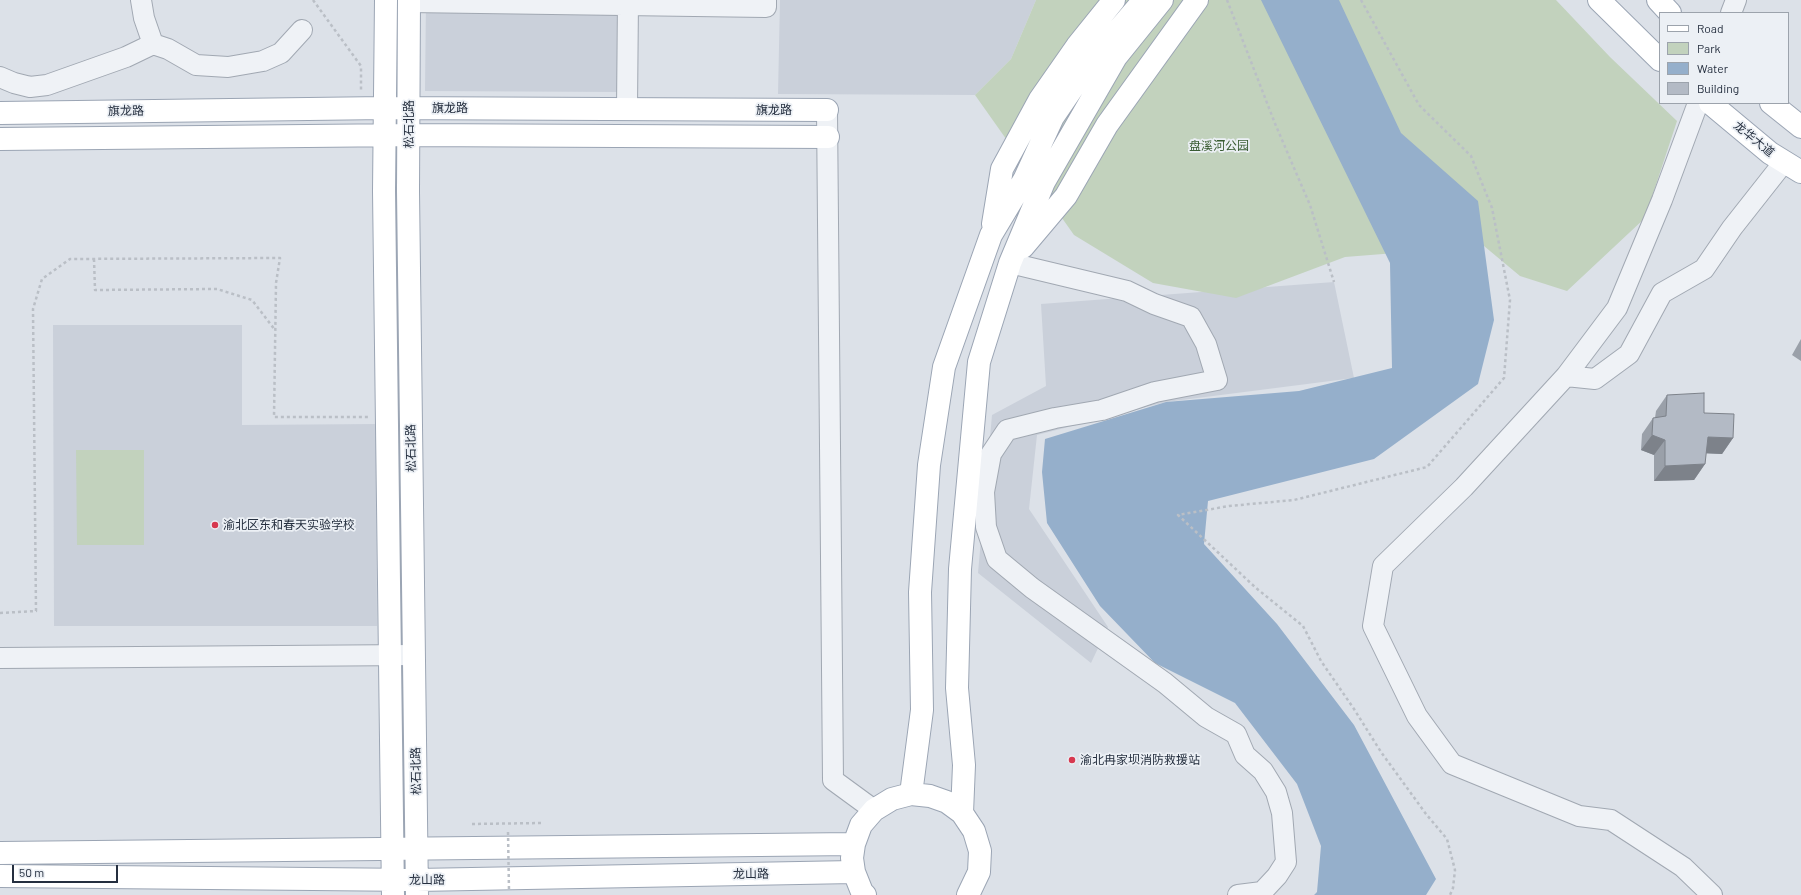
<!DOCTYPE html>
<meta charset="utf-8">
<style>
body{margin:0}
#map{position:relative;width:1801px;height:895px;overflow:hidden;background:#dce1e8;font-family:Barlow,sans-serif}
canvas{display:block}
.legend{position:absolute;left:1659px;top:12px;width:130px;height:92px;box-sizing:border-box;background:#ecf0f5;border:1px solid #9ca3ac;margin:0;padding:5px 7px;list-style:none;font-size:12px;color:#252f3f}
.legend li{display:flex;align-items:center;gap:8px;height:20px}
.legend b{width:20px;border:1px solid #9ca3ac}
.scale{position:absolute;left:12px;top:865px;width:106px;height:18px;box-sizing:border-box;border:2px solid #252f3f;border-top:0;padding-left:5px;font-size:12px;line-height:14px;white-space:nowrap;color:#252f3f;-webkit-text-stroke:3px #ecf0f5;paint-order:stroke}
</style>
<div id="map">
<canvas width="1801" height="895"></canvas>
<ul class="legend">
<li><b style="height:5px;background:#fff"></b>Road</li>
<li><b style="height:11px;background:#c2d2bd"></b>Park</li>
<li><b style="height:11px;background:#95afcb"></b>Water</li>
<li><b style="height:11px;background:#b3bac5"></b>Building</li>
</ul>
<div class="scale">50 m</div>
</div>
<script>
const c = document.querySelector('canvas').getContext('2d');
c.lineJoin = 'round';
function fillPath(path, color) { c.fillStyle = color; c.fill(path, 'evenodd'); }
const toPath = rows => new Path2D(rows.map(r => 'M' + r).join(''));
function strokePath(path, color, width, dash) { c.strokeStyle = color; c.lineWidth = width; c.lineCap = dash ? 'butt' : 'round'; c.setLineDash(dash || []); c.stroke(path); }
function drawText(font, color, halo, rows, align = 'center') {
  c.font = font + ' Barlow,"Noto Sans SC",sans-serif'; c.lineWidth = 3.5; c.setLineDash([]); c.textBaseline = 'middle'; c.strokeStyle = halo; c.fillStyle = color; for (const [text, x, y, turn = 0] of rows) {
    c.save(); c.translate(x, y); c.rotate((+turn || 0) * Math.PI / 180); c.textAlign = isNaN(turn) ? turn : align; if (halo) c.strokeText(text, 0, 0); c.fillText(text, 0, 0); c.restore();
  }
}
fillPath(toPath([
 [426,0,619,0,619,92,425,91],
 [780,0,1036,0,1011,59,975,95,778,94],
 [1334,282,1354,378,1166,402,1037,435,1029,509,1108,627,1091,663,978,573,992,415,1046,386,1041,304],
 [53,325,242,325,242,425,376,424,377,626,54,626]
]), '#cad0da');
fillPath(toPath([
 [1036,0,1556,0,1610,57,1677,121,1645,218,1567,291,1520,276,1484,246,1345,257,1236,298,1153,283,1074,235,975,95,1011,59],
 [76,450,144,450,144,545,77,545]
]), '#c2d2bd');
fillPath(toPath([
 [1261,0,1339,0,1401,133,1478,201,1494,320,1478,384,1374,459,1208,501,1204,544,1277,624,1354,725,1436,879,1426,895,1314,895,1317,892,1321,846,1297,784,1235,703,1155,663,1100,606,1047,523,1042,472,1045,439,1166,402,1299,391,1392,368,1390,263]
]), '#95afcb');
const minor = toPath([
 [141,0,144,18,153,44],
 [409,2,766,7,766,0],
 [1731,13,1736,0],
 [0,77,14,83,30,87,47,85,126,57,153,44,168,49,196,65,228,67,263,61,281,53,302,30],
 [1698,103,1662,200,1617,308,1566,376,1464,487,1383,566,1373,626,1417,716,1452,764,1579,816,1611,820,1683,867,1712,895],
 [627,109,628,0],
 [827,110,833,780,874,810],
 [1010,263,1127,291,1154,304,1191,317,1206,344,1217,380,1155,392,1102,410,1055,418,1007,430,991,454,984,492,986,527,997,559,1032,588,1165,683,1206,717,1236,734,1245,755,1263,771,1276,792,1282,813,1286,862,1277,876,1262,892,1238,895],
 [1566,376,1595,379,1629,354,1662,293,1704,269,1732,228,1784,162],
 [0,658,414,655]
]);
const major = toPath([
 [386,0,384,191,393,895],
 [409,0,408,191,417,895],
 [1599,0,1660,60],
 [1658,0,1670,13],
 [1710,103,1770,153,1801,172],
 [1771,103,1801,127],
 [0,113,385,108,827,110],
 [0,139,409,135,828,137],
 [993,224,1002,169,1040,99,1077,46,1114,0],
 [1023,247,1066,196,1107,125,1197,0],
 [911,794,922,710,920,592,929,465,944,367,991,235,1024,180,1053,117,1089,64,1143,1],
 [962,813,964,765,957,688,960,569,979,362,1010,263,1044,182,1116,57,1162,0],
 [0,853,854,844],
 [0,876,417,880,854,872],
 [865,895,862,892,854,872,852,858,854,844,861,825,874,810,892,799,911,794,930,796,947,802,962,813,974,831,980,851,979,872,968,895]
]);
strokePath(minor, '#a1a8b2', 22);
strokePath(major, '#9ba5b4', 24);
strokePath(toPath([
 [313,0,361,66,361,92],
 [1227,0,1276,126,1310,205,1334,282],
 [1361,0,1419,105,1471,156,1492,208,1510,300,1504,378,1427,467,1294,500,1229,506,1178,515,1256,588,1303,626,1321,661,1354,709,1381,752,1426,814,1447,839,1455,870,1453,888,1450,895],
 [94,259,95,290,217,289,252,300,275,330],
 [0,613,36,611,33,309,42,279,70,259,280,258,276,283,274,417,370,417],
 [472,824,541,823]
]), '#babfc6', 2.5, [3, 3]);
strokePath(minor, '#eff2f6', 20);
strokePath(major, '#fff', 22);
strokePath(toPath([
 [508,832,509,891]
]), '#babfc6', 2.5, [3, 3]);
fillPath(toPath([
 [1801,339,1801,361,1792,355],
 [1667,395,1704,413,1733,438,1722,454,1706,453,1705,464,1694,480,1654,481,1654,455,1641,450,1642,434,1653,418,1655,418,1656,411]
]), '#9aa0a9');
fillPath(toPath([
 [1652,435,1665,440,1654,455,1641,450],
 [1708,437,1733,438,1722,454,1697,453],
 [1705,464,1694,480,1654,481,1665,466]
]), '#7d828a');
const building = toPath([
 [1704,393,1704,413,1734,414,1733,438,1708,437,1705,464,1665,466,1665,440,1652,435,1653,418,1666,416,1667,395,1704,393]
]);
fillPath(building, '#b3bac5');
strokePath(building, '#7d828a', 1);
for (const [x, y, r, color] of [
 [215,525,4,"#d7384f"],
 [1072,760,4,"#d7384f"]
]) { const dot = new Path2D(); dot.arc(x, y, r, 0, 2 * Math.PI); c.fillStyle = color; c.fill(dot); strokePath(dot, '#ecf0f5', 1.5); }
drawText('12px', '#252f3f', '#ecf0f5', [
 ["旗龙路",450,108],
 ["旗龙路",774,110],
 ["旗龙路",126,111,-1],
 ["松石北路",409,124,-90],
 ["龙华大道",1754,139,39],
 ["松石北路",411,448,-91],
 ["松石北路",416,771,-91],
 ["龙山路",751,874,-1],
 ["龙山路",427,880,-1]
]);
drawText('12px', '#395c32', '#ecf0f5', [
 ["盘溪河公园",1219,146]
]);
drawText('12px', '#252f3f', '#ecf0f5', [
 ["渝北区东和春天实验学校",223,525],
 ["渝北冉家坝消防救援站",1080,760]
], 'left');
</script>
